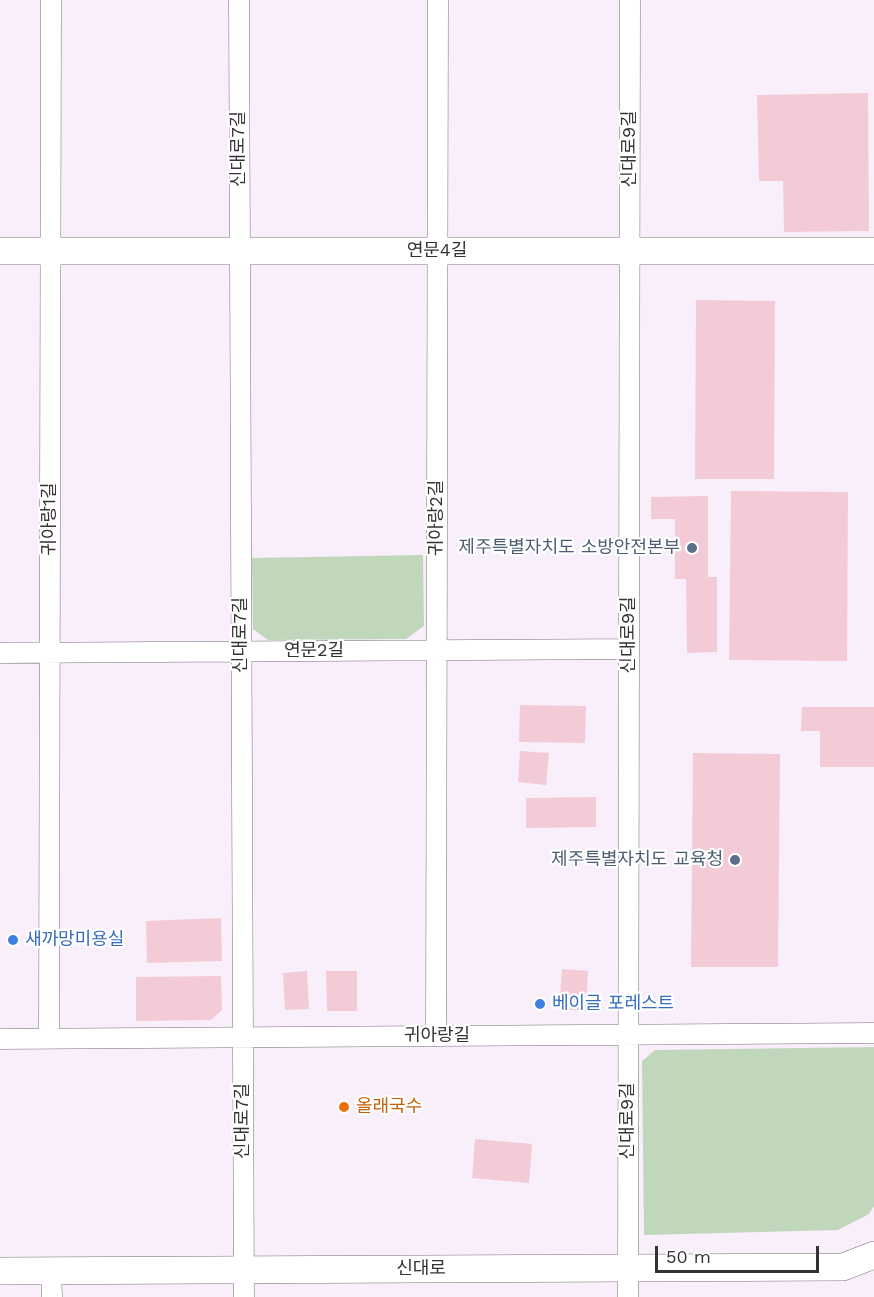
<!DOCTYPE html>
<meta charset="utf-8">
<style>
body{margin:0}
#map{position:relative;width:874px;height:1297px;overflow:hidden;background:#f9effb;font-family:"Work Sans",sans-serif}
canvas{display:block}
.scale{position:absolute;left:655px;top:1246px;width:164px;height:27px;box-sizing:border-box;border:3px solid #353135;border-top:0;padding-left:8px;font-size:18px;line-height:21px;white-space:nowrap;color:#353135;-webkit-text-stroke:4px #fff;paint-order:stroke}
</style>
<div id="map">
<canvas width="874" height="1297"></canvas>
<div class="scale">50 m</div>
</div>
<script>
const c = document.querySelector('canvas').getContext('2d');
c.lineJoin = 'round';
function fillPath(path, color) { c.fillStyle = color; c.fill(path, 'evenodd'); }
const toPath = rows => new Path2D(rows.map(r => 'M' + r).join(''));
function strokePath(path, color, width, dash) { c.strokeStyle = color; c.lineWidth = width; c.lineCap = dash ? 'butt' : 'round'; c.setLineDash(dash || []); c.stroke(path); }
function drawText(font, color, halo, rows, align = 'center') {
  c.font = font + ' "Work Sans","Noto Sans KR",sans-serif'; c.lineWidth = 4.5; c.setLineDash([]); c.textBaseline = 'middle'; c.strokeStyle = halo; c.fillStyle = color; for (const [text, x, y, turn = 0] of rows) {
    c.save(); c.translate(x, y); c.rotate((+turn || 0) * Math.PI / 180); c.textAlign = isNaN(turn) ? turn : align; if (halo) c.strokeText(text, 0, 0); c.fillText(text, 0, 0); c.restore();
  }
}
fillPath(toPath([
 [423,555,424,626,406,639,268,640,253,629,252,558],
 [874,1047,874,1206,869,1214,838,1230,644,1235,642,1061,655,1050]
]), '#c0d7bc');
fillPath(toPath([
 [868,93,869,231,784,232,783,181,759,181,757,95],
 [696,300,775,301,774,479,695,479],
 [731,491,848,492,847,661,729,660],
 [708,496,708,577,717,577,717,652,687,653,686,579,675,579,675,519,651,519,651,497],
 [520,705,586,706,585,743,519,742],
 [802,707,874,707,874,767,820,767,820,731,801,731],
 [520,751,549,753,546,785,518,782],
 [693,753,780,754,778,967,691,967],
 [596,797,596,827,526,828,526,798],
 [221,918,222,961,147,963,146,921],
 [562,969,588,971,586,1011,559,1009],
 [307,971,309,1009,285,1010,283,973],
 [326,971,357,971,357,1011,327,1011],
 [221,976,222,1010,211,1020,136,1021,136,977],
 [475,1139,532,1144,529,1183,472,1178]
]), '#f3cbd7');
const street = toPath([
 [239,0,244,1297],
 [0,653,629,649],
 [436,1036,438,0],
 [49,1038,51,0],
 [0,1039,874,1033],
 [51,1272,52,1297],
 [628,1297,630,0]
]);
const secondary = toPath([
 [0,251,874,251],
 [0,1271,843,1267,874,1255]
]);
strokePath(street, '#776e79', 21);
strokePath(secondary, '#776e79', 28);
strokePath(street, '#fff', 20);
strokePath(secondary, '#fff', 27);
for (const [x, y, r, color] of [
 [692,548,6,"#5c6f8a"],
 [735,860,6,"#5c6f8a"],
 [13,940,6,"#3f7fe0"],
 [540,1004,6,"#3f7fe0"],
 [344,1107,6,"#e8710a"]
]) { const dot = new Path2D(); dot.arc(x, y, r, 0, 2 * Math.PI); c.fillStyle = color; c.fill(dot); strokePath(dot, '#fff', 2); }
drawText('18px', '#353135', '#fff', [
 ["신대로7길",239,149,-90],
 ["신대로9길",630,149,-90],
 ["연문4길",437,251],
 ["귀아랑2길",437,518,-90],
 ["귀아랑1길",50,519,-90],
 ["신대로7길",241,635,-90],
 ["신대로9길",629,635,-90],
 ["연문2길",314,651],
 ["귀아랑길",437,1036],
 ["신대로7길",243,1121,-90],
 ["신대로9길",628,1121,-90],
 ["신대로",421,1269]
]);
drawText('18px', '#4e5e75', '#fff', [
 ["제주특별자치도 소방안전본부",680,548],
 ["제주특별자치도 교육청",723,860]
], 'right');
drawText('18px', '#366cbe', '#fff', [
 ["새까망미용실",25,940],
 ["베이글 포레스트",552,1004]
], 'left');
drawText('18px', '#c56008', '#fff', [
 ["올래국수",356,1107]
], 'left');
</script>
